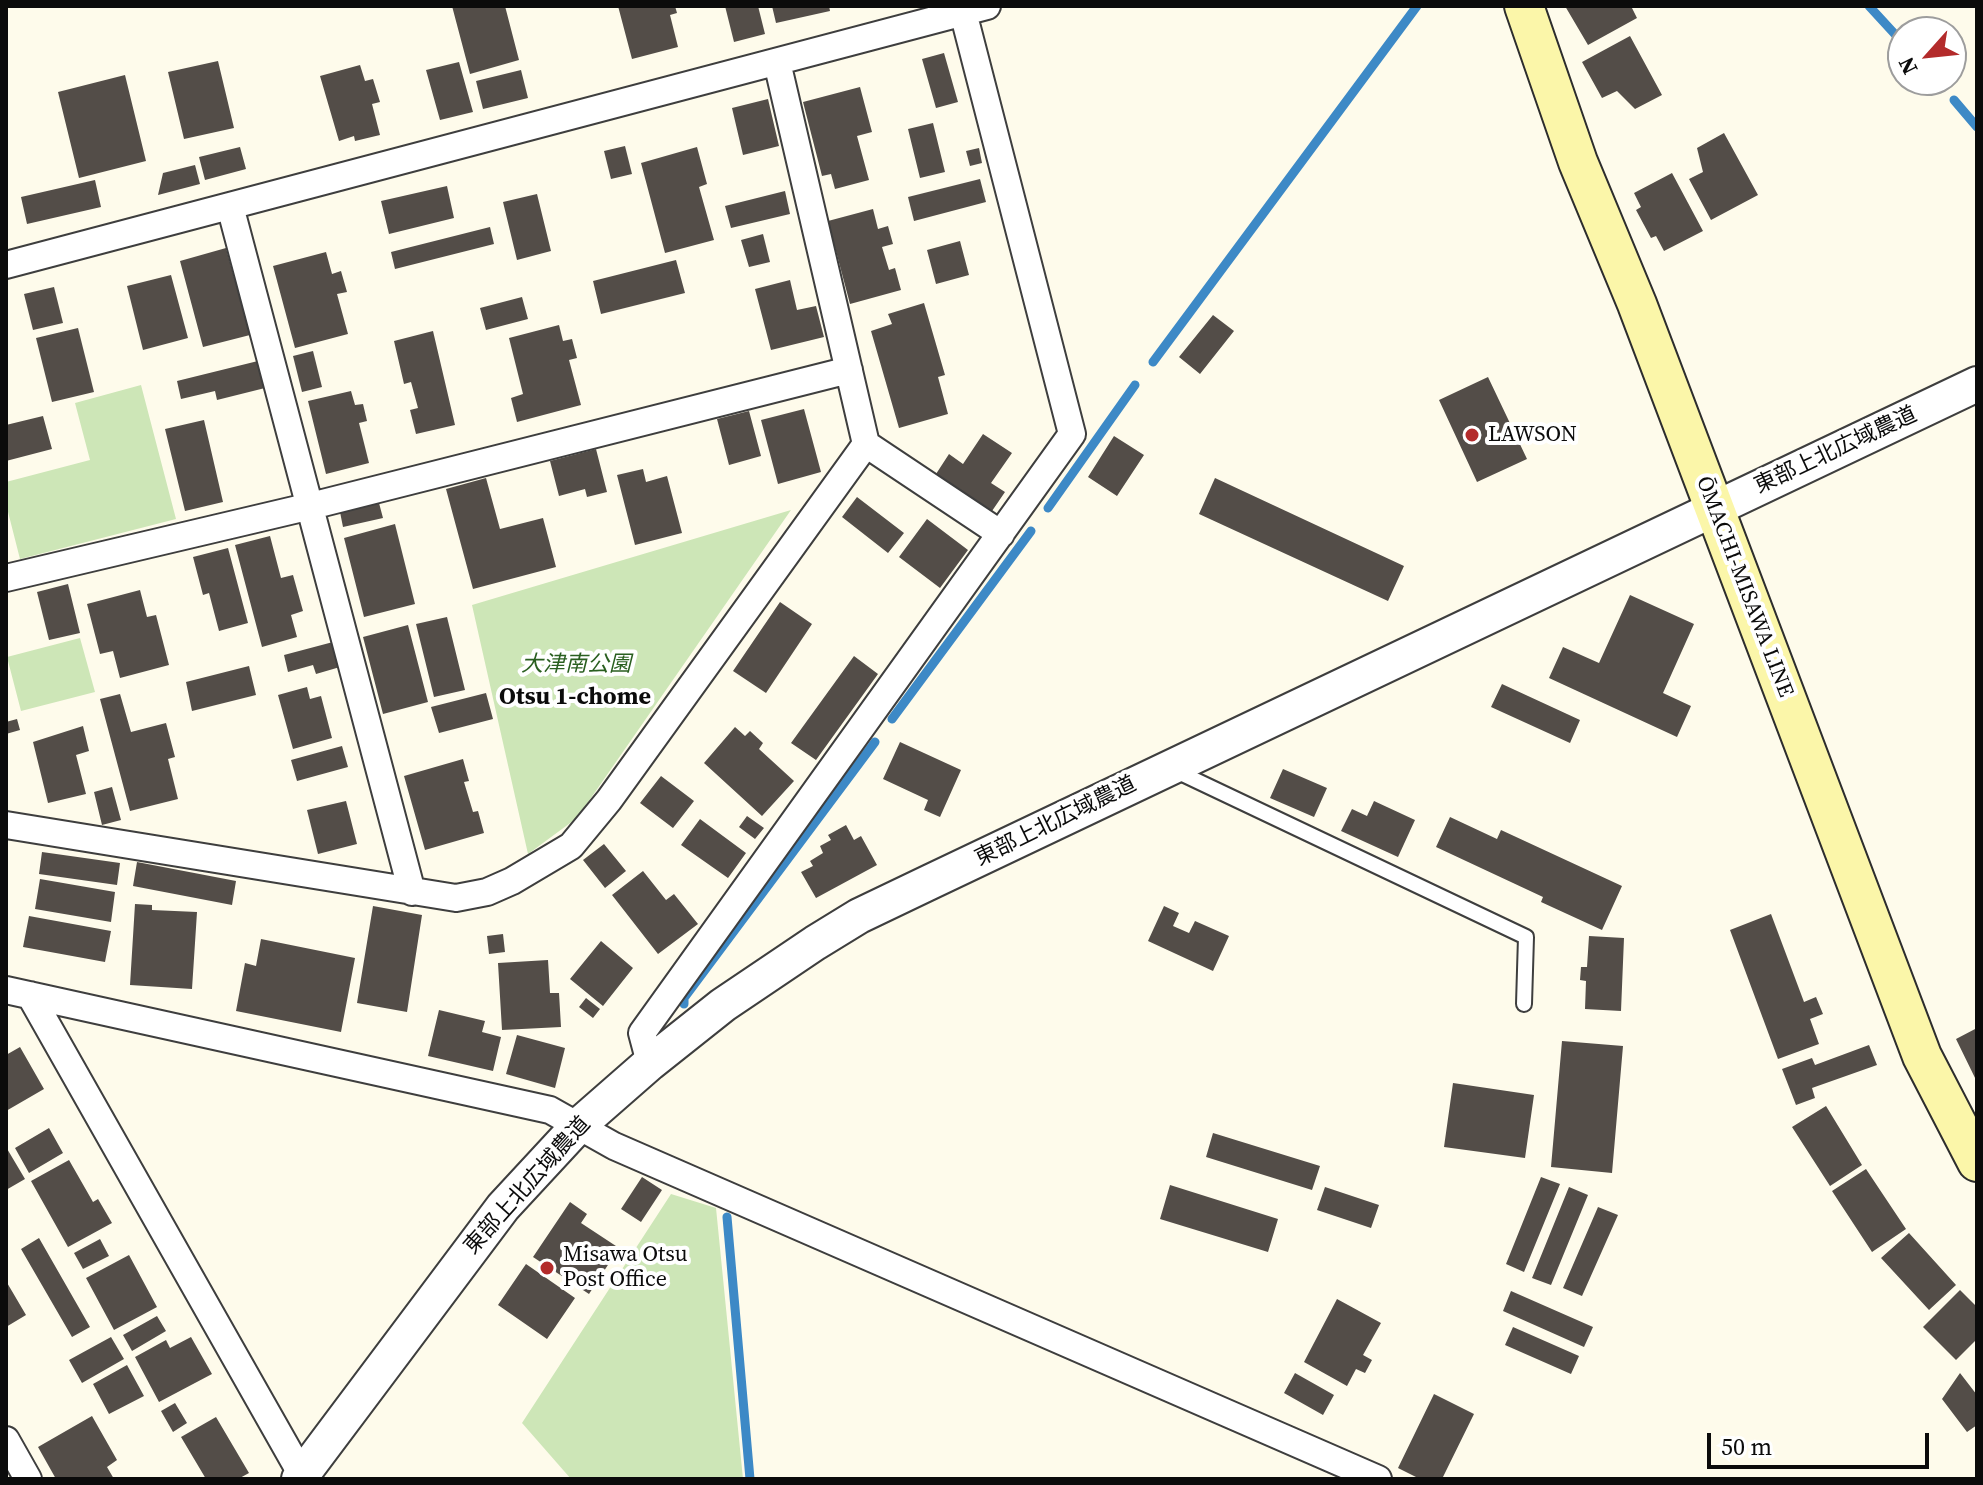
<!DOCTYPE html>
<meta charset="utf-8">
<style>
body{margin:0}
#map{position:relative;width:1983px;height:1485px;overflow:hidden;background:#fefbeb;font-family:"Source Serif 4",serif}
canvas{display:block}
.frame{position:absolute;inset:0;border:8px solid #0b0b0b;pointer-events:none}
.north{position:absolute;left:1887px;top:16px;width:80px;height:80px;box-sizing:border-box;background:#fff;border:2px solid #9d9d9d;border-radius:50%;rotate:243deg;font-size:22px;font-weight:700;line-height:32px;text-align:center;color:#0b0b0b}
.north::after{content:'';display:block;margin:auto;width:28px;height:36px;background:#b32b2b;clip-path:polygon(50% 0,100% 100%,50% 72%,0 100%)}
.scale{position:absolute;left:1707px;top:1433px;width:222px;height:36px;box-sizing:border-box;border:4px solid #0b0b0b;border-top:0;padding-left:10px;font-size:24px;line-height:28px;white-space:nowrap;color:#0b0b0b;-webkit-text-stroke:6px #fff;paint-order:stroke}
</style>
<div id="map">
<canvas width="1983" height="1485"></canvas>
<div class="frame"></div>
<div class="north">N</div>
<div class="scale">50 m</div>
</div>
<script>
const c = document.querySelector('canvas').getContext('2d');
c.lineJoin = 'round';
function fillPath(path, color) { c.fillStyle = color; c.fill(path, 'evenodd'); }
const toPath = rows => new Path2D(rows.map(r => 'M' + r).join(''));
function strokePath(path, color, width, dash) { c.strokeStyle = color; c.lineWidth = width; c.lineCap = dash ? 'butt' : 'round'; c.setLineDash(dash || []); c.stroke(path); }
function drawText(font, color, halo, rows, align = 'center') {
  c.font = font + ' "Source Serif 4","Noto Sans JP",serif'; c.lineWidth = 8; c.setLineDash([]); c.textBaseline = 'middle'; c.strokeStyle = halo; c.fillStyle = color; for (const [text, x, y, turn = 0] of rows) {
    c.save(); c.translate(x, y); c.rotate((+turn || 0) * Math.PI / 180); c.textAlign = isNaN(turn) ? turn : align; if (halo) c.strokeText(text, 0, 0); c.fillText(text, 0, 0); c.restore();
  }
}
fillPath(toPath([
 [141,385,176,519,20,559,6,504,6,482,90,460,75,403],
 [791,510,577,818,528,854,472,605],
 [80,638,95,692,21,711,7,657],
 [671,1194,716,1208,743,1479,571,1479,522,1423]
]), '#cde6b7');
strokePath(toPath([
 [1869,6,1903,43],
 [1938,80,1940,83],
 [1954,100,1977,127],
 [1153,362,1417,6],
 [1048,508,1135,385],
 [892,719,1031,531],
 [684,1004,684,998,875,742],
 [727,1217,750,1479]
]), '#3d89c6', 9);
fillPath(toPath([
 [452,6,505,6,519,60,470,74],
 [618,6,675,6,677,13,670,15,678,47,632,59],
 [725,6,758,6,765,34,734,42],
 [772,6,829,6,830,11,776,23],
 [1565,6,1631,6,1637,18,1588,45],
 [1630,36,1662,95,1635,109,1617,91,1602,98,1582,62],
 [944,53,958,102,936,108,922,59],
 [218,61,234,128,184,139,168,72],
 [459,62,473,112,440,120,426,70],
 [360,65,365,81,373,79,380,102,372,104,380,135,355,141,354,136,339,141,320,76],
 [521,70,528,98,483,109,476,81],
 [125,75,146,161,79,178,58,92],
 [860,87,872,132,857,136,869,180,835,189,831,174,822,176,803,102],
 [768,99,779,146,743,155,732,108],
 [933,123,945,172,920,178,908,129],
 [1724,133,1758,195,1711,220,1689,179,1703,172,1697,148],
 [625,146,632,174,611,179,604,151],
 [240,147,246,169,205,180,199,157],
 [697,147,707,184,699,187,714,240,665,253,641,163],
 [979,148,982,163,970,166,966,151],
 [195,165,200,184,158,195,163,173],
 [1672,173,1703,231,1664,251,1656,236,1651,238,1636,210,1641,207,1634,193],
 [980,179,986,202,914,221,908,197],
 [95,180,101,207,27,224,21,197],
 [447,186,454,218,389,234,381,201],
 [785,191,790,214,731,228,725,206],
 [537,194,551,251,517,260,503,202],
 [873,209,878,229,888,226,893,244,882,247,889,270,895,268,901,290,850,304,828,221],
 [490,227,494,244,395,269,391,252],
 [763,234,770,262,749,267,741,240],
 [960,241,969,275,936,284,927,250],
 [226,248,250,335,203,347,180,261],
 [326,252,332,274,341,271,347,292,337,294,348,334,295,348,273,266],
 [676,260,685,293,601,314,593,281],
 [171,275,188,338,143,350,127,286],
 [790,280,797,310,816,306,824,337,771,350,755,289],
 [54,287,63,323,33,330,24,294],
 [522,297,528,319,486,330,480,308],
 [924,303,945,375,938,377,948,414,899,428,871,331,892,324,888,314],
 [1213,315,1234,331,1200,374,1179,357],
 [559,325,563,341,572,339,577,358,569,360,581,405,517,422,511,398,523,394,509,338],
 [78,328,94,392,52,402,36,338],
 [433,331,455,425,416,434,410,410,418,408,411,382,404,384,394,341],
 [313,351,322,387,302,392,293,356],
 [262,360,269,387,217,400,215,391,181,399,177,381],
 [1488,377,1527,459,1477,482,1439,400],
 [351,391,355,405,363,404,367,421,359,423,369,463,326,474,308,401],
 [804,409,821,472,778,484,761,420],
 [749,411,761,456,729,465,717,419],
 [43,416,52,449,6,461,6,425],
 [204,420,223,502,185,511,165,429],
 [983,434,1012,453,991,483,1005,492,992,511,936,474,949,454,963,464],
 [1114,436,1144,455,1117,496,1088,477],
 [596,449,607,492,587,497,585,489,559,496,550,461],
 [643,469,646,482,667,476,682,533,635,545,617,475],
 [486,478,500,529,543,518,556,567,473,589,446,489],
 [1215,478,1404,566,1388,601,1199,514],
 [857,497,904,533,888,553,842,517],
 [379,503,383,518,343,527,340,512],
 [927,519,968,550,940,588,899,557],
 [395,524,415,604,364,617,344,538],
 [270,536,281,578,293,575,303,611,291,615,297,637,262,647,235,545],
 [228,548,248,623,219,631,209,593,203,595,193,557],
 [68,584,80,633,49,640,37,592],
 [140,590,147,617,156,615,169,665,120,678,113,651,100,654,87,604],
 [1630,595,1694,624,1663,693,1691,706,1677,737,1549,678,1563,647,1599,663],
 [780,602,812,624,766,693,733,671],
 [447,617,465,690,434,697,416,624],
 [408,625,428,702,383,714,363,637],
 [333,642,340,667,316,674,313,665,288,672,284,655],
 [854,656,878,674,816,760,791,743],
 [249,666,256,695,192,711,186,682],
 [1502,684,1580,720,1570,743,1491,707],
 [307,687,310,699,321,696,332,738,293,749,278,695],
 [486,693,493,719,439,733,431,707],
 [120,694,131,732,166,723,175,757,168,759,178,799,130,811,100,699],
 [17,719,20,730,6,734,6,722],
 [83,726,89,751,76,755,86,794,48,803,33,742],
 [735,727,745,736,750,731,763,743,759,749,794,781,762,816,704,763],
 [900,742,961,770,940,817,924,810,928,800,883,779],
 [342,746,348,767,297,781,291,760],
 [463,759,469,781,464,782,473,812,478,811,484,833,425,850,404,776],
 [1283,769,1327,788,1314,817,1270,798],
 [661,776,694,801,673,828,640,803],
 [112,787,121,820,102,825,94,792],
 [346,801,357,844,318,854,307,810],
 [1374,801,1415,820,1398,857,1341,831,1352,809,1367,816],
 [747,816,764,828,755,839,739,827],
 [1450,817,1497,839,1501,830,1622,886,1602,930,1541,902,1543,897,1436,847],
 [700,819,746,853,728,878,681,845],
 [846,825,854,840,861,836,877,865,816,898,801,872,813,866,810,861,823,853,820,846,831,840,828,835],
 [604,844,626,871,605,888,583,860],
 [42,852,120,863,117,885,39,874],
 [137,862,236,881,232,905,133,886],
 [643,871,666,900,674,894,698,924,658,954,612,895],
 [40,879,115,892,111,922,35,909],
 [135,904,152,905,152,910,197,912,192,989,130,985],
 [373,906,422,915,407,1012,357,1003],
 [1164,906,1179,913,1173,926,1189,933,1195,921,1229,936,1213,971,1148,941],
 [1771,914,1804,1002,1816,997,1823,1014,1810,1019,1819,1044,1778,1059,1730,930],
 [29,916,111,931,105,962,23,947],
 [503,934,505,952,489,954,487,936],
 [1589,936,1624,938,1621,1011,1585,1009,1586,981,1580,980,1581,967,1587,967],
 [261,939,355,958,341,1032,236,1011,245,963,256,966],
 [601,941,633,968,603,1006,570,979],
 [548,960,550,993,559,993,561,1027,502,1030,498,963],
 [586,998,600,1009,593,1018,579,1007],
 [439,1010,485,1021,482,1032,501,1037,493,1071,428,1056],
 [1977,1028,1977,1082,1956,1039],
 [517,1035,565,1048,555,1088,506,1074],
 [1562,1041,1623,1046,1612,1173,1551,1167],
 [1869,1045,1877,1065,1812,1088,1815,1098,1796,1105,1782,1069,1812,1058,1815,1065],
 [20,1047,44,1089,6,1111,6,1055],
 [1453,1083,1534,1095,1525,1158,1444,1147],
 [1826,1106,1862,1165,1830,1186,1792,1127],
 [49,1128,63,1153,29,1173,15,1148],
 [1213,1133,1320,1166,1312,1190,1206,1157],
 [6,1147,25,1179,6,1190],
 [69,1160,93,1202,98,1199,112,1223,68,1247,31,1181],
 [1866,1169,1906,1229,1872,1252,1832,1191],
 [642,1177,662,1190,641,1222,621,1209],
 [1541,1177,1560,1184,1524,1272,1506,1264],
 [1170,1185,1278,1219,1268,1252,1160,1219],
 [1325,1187,1379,1205,1371,1228,1317,1210],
 [1569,1187,1588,1195,1551,1285,1532,1278],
 [570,1202,587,1214,581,1223,619,1248,589,1294,533,1257],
 [1598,1207,1618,1215,1582,1296,1563,1288],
 [1909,1233,1956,1285,1929,1310,1881,1258],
 [39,1238,90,1327,72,1337,21,1249],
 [100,1239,109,1256,83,1269,74,1253],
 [129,1255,157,1307,114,1330,86,1278],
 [526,1264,575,1298,547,1339,498,1305],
 [6,1281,26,1315,6,1327],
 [1960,1290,1977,1307,1977,1339,1956,1360,1923,1327],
 [1511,1291,1593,1327,1584,1347,1503,1311],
 [1337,1299,1381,1323,1363,1355,1372,1360,1365,1373,1356,1369,1347,1386,1304,1362],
 [157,1316,166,1331,132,1351,123,1335],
 [1513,1327,1579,1356,1571,1374,1505,1345],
 [111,1337,124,1359,82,1383,69,1360],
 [191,1337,212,1374,159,1402,135,1357,166,1340,170,1348],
 [127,1365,144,1396,109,1414,93,1384],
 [1295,1373,1334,1395,1323,1415,1284,1393],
 [1960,1373,1977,1395,1977,1425,1967,1432,1942,1399],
 [1434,1394,1474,1414,1442,1479,1420,1479,1398,1468],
 [175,1403,187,1423,173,1432,161,1411],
 [92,1416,117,1460,107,1467,114,1479,56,1479,38,1447],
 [216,1417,249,1473,238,1479,206,1479,181,1437]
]), '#534d48');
const service = toPath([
 [1172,769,1526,937,1524,1004]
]);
const minor = toPath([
 [777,62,866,444,1001,534],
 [230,206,412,892],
 [6,265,987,6],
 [6,578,311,506,849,370],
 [6,825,456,898,487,892,512,881,571,846,609,800,866,444],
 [6,990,550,1110,614,1146,1378,1479],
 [30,995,302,1475],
 [650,1063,642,1033,1072,434,963,12],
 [6,1440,28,1479]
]);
const tertiary = toPath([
 [299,1479,503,1207,578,1126,650,1063,723,1005,815,943,859,916,930,882,1977,384]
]);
const secondary = toPath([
 [1524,6,1578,162,1637,304,1922,1056,1977,1162]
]);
strokePath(service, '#3e3e3e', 18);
strokePath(minor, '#3e3e3e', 30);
strokePath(tertiary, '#3e3e3e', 38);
strokePath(secondary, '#2d2d2d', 42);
strokePath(service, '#fff', 14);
strokePath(minor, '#fff', 26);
strokePath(tertiary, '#fff', 34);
strokePath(secondary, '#fbf6a9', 38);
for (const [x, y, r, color] of [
 [1472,435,8,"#b32b2b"],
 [547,1268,8,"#b32b2b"]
]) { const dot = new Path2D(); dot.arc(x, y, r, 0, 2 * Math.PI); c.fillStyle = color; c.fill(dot); strokePath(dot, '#fff', 3); }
drawText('22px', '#0b0b0b', '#fff', [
 ["LAWSON",1488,435],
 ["Misawa Otsu",563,1255],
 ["Post Office",563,1280]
], 'left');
drawText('22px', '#0b0b0b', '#fff', [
 ["東部上北広域農道",1836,451,-25],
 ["ŌMACHI-MISAWA LINE",1744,587,69],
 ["東部上北広域農道",1056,822,-26],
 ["東部上北広域農道",528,1186,-48]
]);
drawText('italic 22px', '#2a5f20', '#fff', [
 ["大津南公園",576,665]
]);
drawText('bold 24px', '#0b0b0b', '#fff', [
 ["Otsu 1-chome",575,698]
]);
</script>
